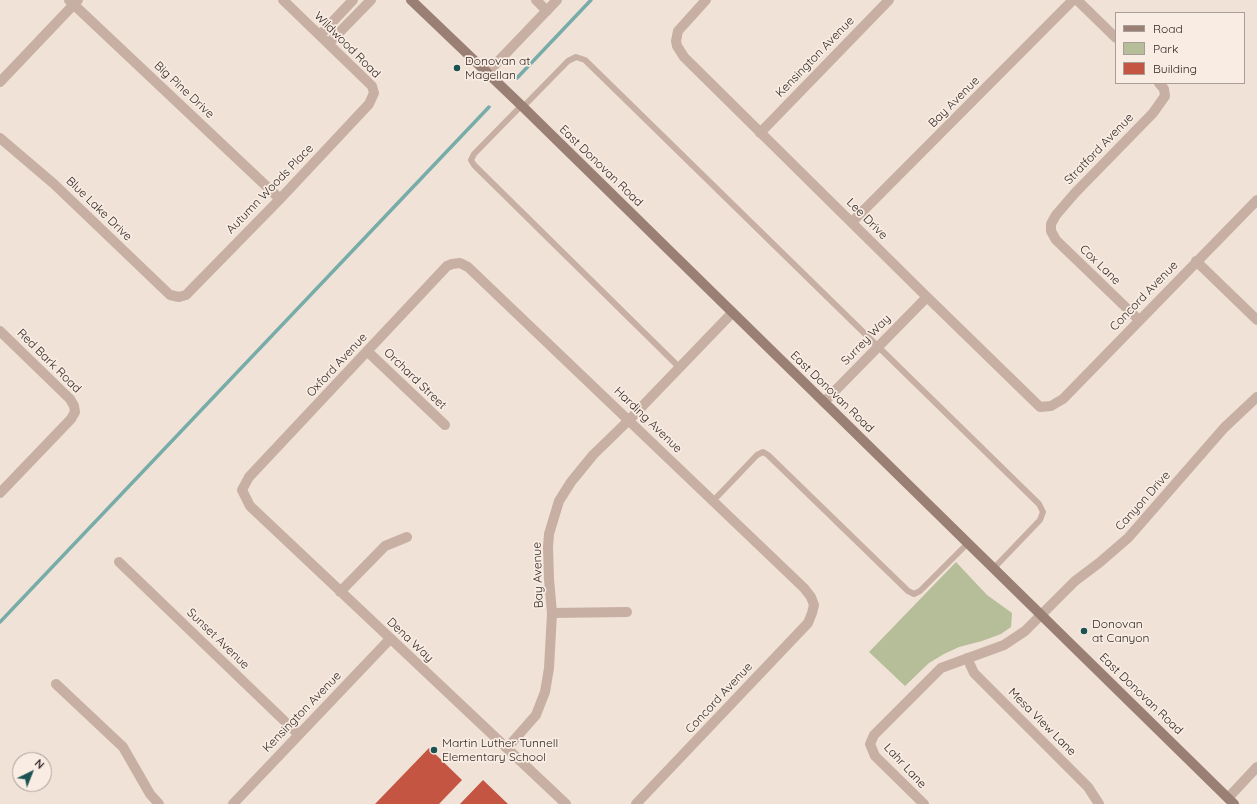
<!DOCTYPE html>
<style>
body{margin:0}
#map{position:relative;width:1257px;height:804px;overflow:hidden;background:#f0e2d7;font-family:Quicksand,sans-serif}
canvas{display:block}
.legend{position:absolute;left:1115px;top:12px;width:130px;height:72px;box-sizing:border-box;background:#f8ece3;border:1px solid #a99e97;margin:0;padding:5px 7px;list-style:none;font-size:12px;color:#322825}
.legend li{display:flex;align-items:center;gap:8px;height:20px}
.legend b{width:20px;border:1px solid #a99e97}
.north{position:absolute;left:12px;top:752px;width:40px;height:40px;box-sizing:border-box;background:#f8ece3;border:1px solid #a99e97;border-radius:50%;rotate:43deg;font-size:11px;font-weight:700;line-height:16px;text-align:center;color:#322825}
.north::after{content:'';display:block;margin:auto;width:14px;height:18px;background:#1c5251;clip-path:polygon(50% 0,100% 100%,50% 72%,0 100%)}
</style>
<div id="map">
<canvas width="1257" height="804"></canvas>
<ul class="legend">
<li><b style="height:5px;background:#9a7f75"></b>Road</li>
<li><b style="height:11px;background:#b5be98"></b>Park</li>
<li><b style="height:11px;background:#c35542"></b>Building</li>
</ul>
<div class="north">N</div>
</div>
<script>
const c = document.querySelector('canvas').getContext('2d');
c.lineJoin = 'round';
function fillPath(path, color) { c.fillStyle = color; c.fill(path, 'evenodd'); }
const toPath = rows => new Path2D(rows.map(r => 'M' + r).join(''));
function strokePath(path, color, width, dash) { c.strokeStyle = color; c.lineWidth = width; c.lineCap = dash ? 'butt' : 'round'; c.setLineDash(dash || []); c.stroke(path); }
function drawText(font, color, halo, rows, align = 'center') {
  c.font = font + ' Quicksand,sans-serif'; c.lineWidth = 3.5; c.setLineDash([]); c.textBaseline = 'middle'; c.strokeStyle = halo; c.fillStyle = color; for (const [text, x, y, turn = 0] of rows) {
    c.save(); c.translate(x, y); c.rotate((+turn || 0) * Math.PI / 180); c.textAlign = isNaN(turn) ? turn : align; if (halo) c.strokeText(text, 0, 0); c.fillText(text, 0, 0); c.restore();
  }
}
fillPath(toPath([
 [956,562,987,595,1012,613,1011,627,1001,634,982,641,959,647,944,654,929,663,905,686,869,652]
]), '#b5be98');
strokePath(toPath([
 [517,78,591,0],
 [0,622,489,107]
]), '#77aca9', 3.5);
fillPath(toPath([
 [429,748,462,780,439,804,375,804],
 [483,780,508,804,460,804]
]), '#c35542');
strokePath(toPath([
 [521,106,474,154,471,160,474,165,680,368],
 [523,107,568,61,576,57,585,60,1039,504,1043,512,1040,520,994,568],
 [713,501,757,455,763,452,768,455,908,591,914,594,920,591,968,543]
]), '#c7b0a3', 6);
strokePath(toPath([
 [69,0,280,199],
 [536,0,547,11],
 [706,0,678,31,676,41,677,46,684,57,927,297,1040,407,1051,406,1063,399,1257,200],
 [1077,0,1116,38],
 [320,35,353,0],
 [329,43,371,0],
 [487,73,557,0],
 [0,82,78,0],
 [760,133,889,0],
 [0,138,54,184,170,295,179,297,186,295,280,199,369,104,374,93,372,86,283,0],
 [852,222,1073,0],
 [1196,261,1257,320],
 [1139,320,1056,240,1051,231,1051,224,1056,215,1075,193,1153,113,1165,96,1164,89,1159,83],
 [0,331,70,399,74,406,75,412,71,419,0,493],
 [367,351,445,425],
 [824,402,927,297],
 [119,562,298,734],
 [340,592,385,546,407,537],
 [552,613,627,612],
 [967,658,974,673,1088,787,1099,804],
 [56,684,123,747,150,794,159,804],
 [507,748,536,715,545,692,549,668,552,613,549,579,548,547,549,534,559,501,571,482,593,455,629,420,732,313],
 [1228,798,1257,767],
 [233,804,390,639],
 [566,804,250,506,242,490,249,477,447,266,452,264,460,263,468,267,804,588,811,597,814,605,812,613,808,623,636,804],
 [924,804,875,756,870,744,874,735,941,668,1004,645,1025,631,1075,581,1099,563,1128,538,1224,428,1257,397]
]), '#c7b0a3', 10);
strokePath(toPath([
 [411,0,523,107,1234,804]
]), '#9a7f75', 10);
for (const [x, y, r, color] of [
 [457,68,4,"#1c5251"],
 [1084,631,4,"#1c5251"],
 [434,750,4,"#1c5251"]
]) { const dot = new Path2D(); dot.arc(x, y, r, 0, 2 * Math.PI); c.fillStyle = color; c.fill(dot); strokePath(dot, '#f8ece3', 1.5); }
drawText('12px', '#322825', '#f8ece3', [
 ["Wildwood Road",347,45,45],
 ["Kensington Avenue",815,57,-46],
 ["Big Pine Drive",184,90,43],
 ["Bay Avenue",954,102,-45],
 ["Stratford Avenue",1099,149,-46],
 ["East Donovan Road",601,166,44],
 ["Autumn Woods Place",270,189,-46],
 ["Blue Lake Drive",99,209,44],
 ["Lee Drive",867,219,45],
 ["Cox Lane",1100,265,44],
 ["Concord Avenue",1144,296,-46],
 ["Surrey Way",866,340,-46],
 ["Red Bark Road",49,361,45],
 ["Oxford Avenue",337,365,-47],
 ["Orchard Street",415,379,44],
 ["East Donovan Road",832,392,44],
 ["Harding Avenue",648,420,44],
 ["Canyon Drive",1143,501,-48],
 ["Bay Avenue",538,575,-92],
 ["Sunset Avenue",218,639,44],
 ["Dena Way",410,640,43],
 ["East Donovan Road",1141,694,44],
 ["Concord Avenue",719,698,-47],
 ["Kensington Avenue",302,712,-46],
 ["Mesa View Lane",1042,722,45],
 ["Lahr Lane",905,766,47]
]);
drawText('12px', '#322825', '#f8ece3', [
 ["Donovan at",465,61],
 ["Magellan",465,75],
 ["Donovan",1092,624],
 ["at Canyon",1092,638],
 ["Martin Luther Tunnell",442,743],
 ["Elementary School",442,757]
], 'left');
</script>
